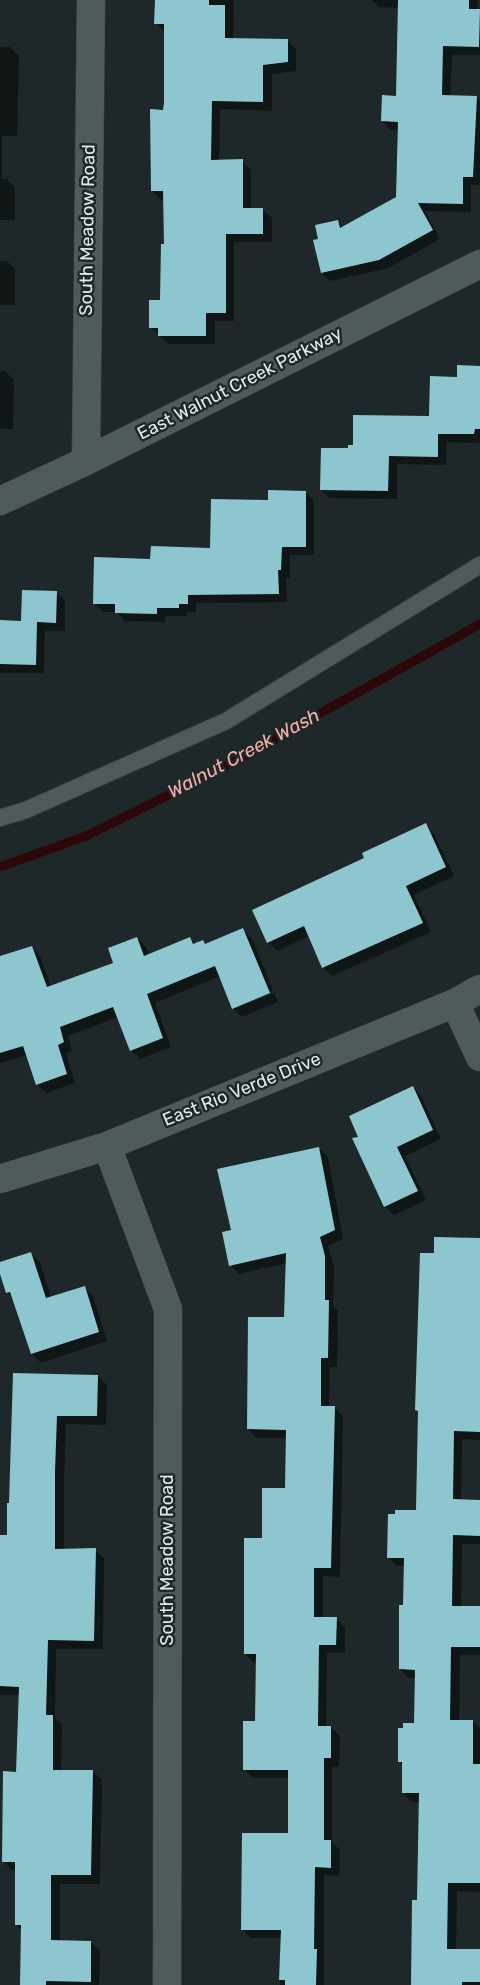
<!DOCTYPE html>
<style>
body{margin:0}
canvas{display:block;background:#1e2729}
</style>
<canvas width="480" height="1985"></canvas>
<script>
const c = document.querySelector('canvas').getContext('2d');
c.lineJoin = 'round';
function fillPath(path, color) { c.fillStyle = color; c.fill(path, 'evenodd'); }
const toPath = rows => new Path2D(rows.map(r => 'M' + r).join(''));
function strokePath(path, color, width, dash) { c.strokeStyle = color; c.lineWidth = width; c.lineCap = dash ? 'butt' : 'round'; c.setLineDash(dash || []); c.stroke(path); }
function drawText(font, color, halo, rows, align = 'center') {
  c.font = font + ' Rubik,sans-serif'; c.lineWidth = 5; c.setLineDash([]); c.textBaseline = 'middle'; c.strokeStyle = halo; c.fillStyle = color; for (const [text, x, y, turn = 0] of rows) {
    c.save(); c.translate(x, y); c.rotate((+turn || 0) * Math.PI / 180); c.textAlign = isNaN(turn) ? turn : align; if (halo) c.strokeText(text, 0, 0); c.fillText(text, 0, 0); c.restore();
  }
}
fillPath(toPath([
 [155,0,234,0,233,40,287,40,296,49,296,71,272,74,272,111,220,109,219,161,242,161,251,170,251,210,263,210,272,218,272,242,234,242,234,321,215,321,215,344,168,344,151,327,162,301,165,246,164,200,161,200,152,191,165,103,165,33,156,23],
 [372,0,478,0,477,10,480,11,480,55,452,55,450,96,476,97,480,101,480,185,471,185,471,212,425,211,440,239,388,268,331,281,322,273,320,240,337,221,344,227,398,198,399,130,391,130,382,121,397,97,399,8,379,7],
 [0,47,10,47,19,56,17,136,2,136,2,179,7,179,15,188,15,220,0,220],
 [0,261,7,261,15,269,15,305,0,305],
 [480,367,480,443,447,442,446,465,397,464,397,499,330,498,321,490,349,449,430,418,458,378],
 [0,371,5,371,14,380,13,429,0,429],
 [305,492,314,501,314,555,290,555,290,578,286,578,287,602,196,603,196,612,187,612,187,616,165,616,165,622,125,621,117,612,103,612,94,603,151,560,212,549,269,501],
 [56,592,65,601,65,631,45,631,44,673,0,673,0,622,22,622],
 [425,825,434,834,454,876,414,895,431,932,332,976,323,967,309,936,277,951,268,942,366,859],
 [243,930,252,939,273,990,236,1006,236,1008,274,993,278,1002,242,1017,233,1008,220,976,155,1003,171,1047,140,1059,131,1050,118,1017,68,1036,72,1051,66,1054,75,1083,46,1093,37,1084,28,1055,0,1063,0,958,32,947,40,956,51,987,114,964,137,938,146,947,149,955,190,938,195,944,203,941,206,945],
 [413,1087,421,1096,441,1139,405,1156,426,1200,394,1215,385,1206,360,1138],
 [319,1148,328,1157,343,1239,328,1246,334,1266,333,1306,338,1310,337,1367,330,1367,329,1407,334,1407,343,1416,340,1577,323,1576,323,1619,336,1619,345,1627,345,1653,327,1653,326,1727,331,1727,340,1736,339,1767,332,1767,332,1842,340,1850,339,1876,324,1875,324,1985,280,1985,282,1938,251,1938,242,1929,289,1834,289,1778,253,1778,244,1769,256,1722,258,1663,254,1663,245,1654,263,1539,286,1490,287,1438,257,1438,248,1429,286,1318,287,1263,239,1274,230,1265,232,1231],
 [480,1239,480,1440,462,1439,461,1501,480,1501,480,1544,462,1544,461,1607,480,1607,480,1655,460,1655,459,1721,472,1721,480,1729,480,1892,457,1891,456,1950,480,1950,480,1985,412,1985,418,1901,420,1802,412,1802,403,1793,403,1766,400,1762,415,1725,416,1678,409,1678,400,1669,405,1566,397,1566,388,1557,418,1511,419,1413,416,1410,436,1254],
 [31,1254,40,1262,51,1298,84,1288,93,1296,107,1341,41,1363,32,1354,14,1300,7,1293,0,1270,0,1263],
 [14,1374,98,1376,107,1385,106,1425,66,1424,64,1481,64,1550,95,1550,104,1558,103,1649,56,1649,55,1718,62,1725,61,1771,93,1771,102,1780,100,1884,60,1884,60,1942,91,1942,100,1951,99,1985,21,1985,22,1930,16,1924,16,1870,12,1870,3,1861,17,1773,20,1695,0,1695,0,1536,8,1536]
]), '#0007');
strokePath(toPath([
 [0,867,86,836,221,769,480,624]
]), '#2b0807', 9);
fillPath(toPath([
 [155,0,209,0,209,5,225,5,225,38,288,39,288,62,263,65,263,102,212,101,211,160,243,159,243,208,263,208,263,234,226,234,226,313,206,313,206,336,158,336,158,328,149,328,149,300,160,300,161,244,164,244,163,191,151,191,150,109,163,110,164,103,164,24,154,24],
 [398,0,469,0,469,9,480,9,479,47,443,46,442,95,477,96,473,177,463,177,463,204,418,203,433,230,379,260,321,273,313,240,318,239,315,225,338,220,340,228,396,197,398,122,381,121,382,95,396,96],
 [457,365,480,366,480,429,475,429,474,434,438,434,438,457,389,456,388,491,320,490,321,448,348,448,348,445,353,445,353,415,429,416,430,376,457,377],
 [268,490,306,491,306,547,282,547,281,570,278,570,279,594,188,595,188,604,179,604,179,608,157,608,157,614,115,613,115,604,93,604,94,557,150,559,151,546,210,548,211,499,268,500],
 [22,590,57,591,56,623,37,622,36,665,0,664,0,620,21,621],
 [426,823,446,867,406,886,423,923,322,968,304,926,267,943,252,910,364,858,362,853],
 [243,928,270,993,232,1009,215,966,147,994,163,1038,130,1051,113,1007,60,1027,64,1042,58,1045,67,1074,36,1085,23,1046,0,1053,0,956,32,946,47,987,113,963,108,948,137,937,144,956,190,937,193,944,203,940,205,944],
 [413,1086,433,1130,397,1147,418,1191,384,1207,352,1138,358,1137,349,1116],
 [319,1147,335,1230,320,1237,325,1256,325,1300,329,1300,328,1358,321,1358,321,1406,335,1406,331,1568,314,1568,314,1617,337,1617,336,1645,319,1645,318,1726,331,1726,331,1758,324,1758,324,1840,331,1840,331,1868,315,1867,314,1949,317,1949,316,1985,285,1985,285,1980,279,1980,281,1930,241,1930,242,1833,288,1833,288,1770,243,1770,243,1721,255,1721,256,1654,244,1654,244,1538,262,1538,262,1488,285,1488,286,1430,247,1429,248,1317,284,1317,286,1253,229,1266,222,1232,231,1230,217,1169],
 [434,1237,480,1238,480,1432,454,1431,453,1499,480,1500,480,1536,453,1535,452,1606,480,1606,480,1647,451,1647,450,1720,473,1720,473,1764,480,1764,480,1883,448,1883,447,1949,480,1949,480,1982,462,1982,462,1985,411,1985,412,1900,417,1900,419,1793,402,1793,402,1762,398,1762,398,1728,403,1728,403,1723,414,1723,415,1670,399,1669,399,1605,403,1605,404,1558,387,1558,388,1514,395,1514,395,1510,416,1510,418,1411,415,1410,420,1253,434,1253],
 [31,1252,46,1298,85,1286,99,1332,31,1354,10,1292,6,1293,0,1274,0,1262],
 [13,1373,98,1375,97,1416,57,1416,55,1471,55,1549,96,1548,94,1641,48,1640,46,1715,53,1715,53,1770,93,1770,91,1875,51,1875,51,1940,91,1941,91,1982,46,1981,46,1985,20,1985,21,1925,15,1925,15,1862,2,1862,3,1771,16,1772,19,1687,0,1686,0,1535,7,1535,7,1503,9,1503]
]), '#8ec6cf');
const lane = toPath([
 [0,818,26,810,226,721,480,565]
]);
const street = toPath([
 [86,461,91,0],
 [0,501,86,461,480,264],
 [455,1003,480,1057],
 [107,1146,168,1309,167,1985],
 [0,1179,107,1146,455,1003,480,989]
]);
strokePath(lane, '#3c4446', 18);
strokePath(street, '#3c4446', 29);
strokePath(lane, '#4f5a5c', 16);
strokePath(street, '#4f5a5c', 28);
drawText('18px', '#e3e9ea', '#1e2729', [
 ["South Meadow Road",88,230,-89],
 ["East Walnut Creek Parkway",240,384,-27],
 ["East Rio Verde Drive",242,1090,-22],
 ["South Meadow Road",168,1560,-90]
]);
drawText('italic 19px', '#f8ada5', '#1e2729', [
 ["Walnut Creek Wash",244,754,-28]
]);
</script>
